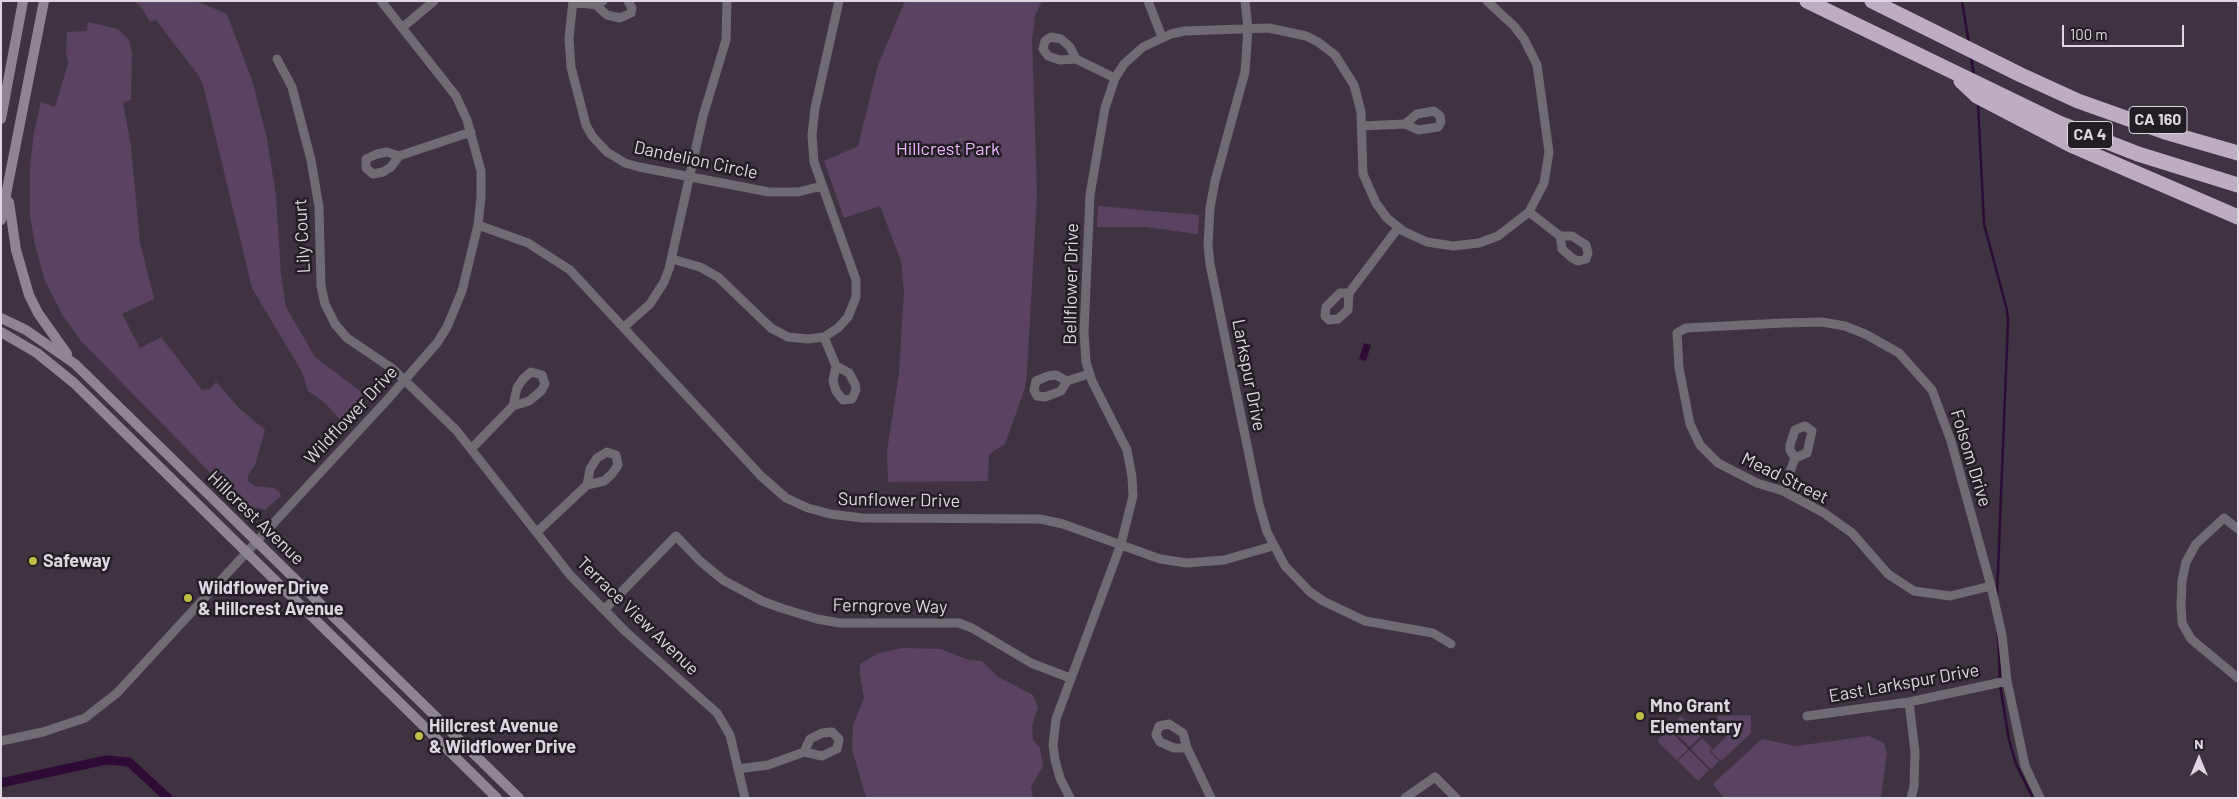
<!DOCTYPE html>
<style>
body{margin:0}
#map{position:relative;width:2239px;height:799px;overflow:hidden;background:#3f3342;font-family:Barlow,sans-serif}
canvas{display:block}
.frame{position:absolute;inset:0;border:2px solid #ded6e0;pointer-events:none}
.north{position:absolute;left:2174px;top:734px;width:50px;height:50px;-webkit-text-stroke:4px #231d24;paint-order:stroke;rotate:0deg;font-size:14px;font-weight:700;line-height:20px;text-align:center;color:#ded6e0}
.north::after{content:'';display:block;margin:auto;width:18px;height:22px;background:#ded6e0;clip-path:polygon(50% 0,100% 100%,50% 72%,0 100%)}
.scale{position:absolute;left:2062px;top:25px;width:122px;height:22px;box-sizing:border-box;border:2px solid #ded6e0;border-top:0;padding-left:6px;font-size:15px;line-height:18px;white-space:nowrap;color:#ded6e0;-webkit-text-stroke:4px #231d24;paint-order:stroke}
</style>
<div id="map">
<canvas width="2239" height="799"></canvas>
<div class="frame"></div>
<div class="north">N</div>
<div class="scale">100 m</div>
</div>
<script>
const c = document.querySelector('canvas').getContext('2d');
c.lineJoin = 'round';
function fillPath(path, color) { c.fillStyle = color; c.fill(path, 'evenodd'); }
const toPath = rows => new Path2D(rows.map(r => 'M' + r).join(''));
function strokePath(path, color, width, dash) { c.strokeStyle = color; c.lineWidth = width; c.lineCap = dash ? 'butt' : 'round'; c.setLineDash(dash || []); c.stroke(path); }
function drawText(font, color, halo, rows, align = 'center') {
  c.font = font + ' Barlow,sans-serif'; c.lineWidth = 5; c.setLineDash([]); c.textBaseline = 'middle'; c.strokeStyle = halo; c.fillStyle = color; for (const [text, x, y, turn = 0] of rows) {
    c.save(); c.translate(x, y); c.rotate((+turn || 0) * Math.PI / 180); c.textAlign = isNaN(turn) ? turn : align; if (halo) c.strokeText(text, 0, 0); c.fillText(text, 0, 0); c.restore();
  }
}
fillPath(toPath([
 [134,1,196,1,227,14,252,80,267,139,276,196,281,275,286,307,315,357,368,397,345,425,325,403,308,391,302,372,252,288,204,89,199,76,156,20,150,22,142,8],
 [905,1,1042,1,1035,15,1032,40,1037,194,1027,372,1025,388,1005,444,989,454,988,481,888,482,887,451,899,373,904,291,901,261,880,206,844,218,824,161,858,146,878,65],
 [88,22,118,29,129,40,132,53,131,100,123,102,131,147,140,243,154,299,122,314,140,348,161,337,202,390,210,389,216,382,240,409,265,430,255,465,248,475,248,481,254,486,274,488,280,493,281,496,265,510,242,504,237,500,82,342,63,316,45,281,35,245,30,215,30,167,34,132,41,102,55,107,68,64,66,50,67,32,87,31],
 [1098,206,1199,215,1198,234,1145,227,1097,227],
 [902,648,941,649,969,660,982,661,998,677,1033,695,1038,707,1032,726,1033,740,1040,748,1043,766,1031,787,1033,798,866,798,852,749,853,725,864,698,860,675,860,664,879,653],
 [1751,715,1751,733,1721,761,1711,751,1727,736,1717,726,1718,716],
 [1681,716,1701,736,1690,747,1670,728],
 [1668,729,1688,749,1677,760,1657,741],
 [1869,736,1884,743,1887,753,1881,798,1724,798,1713,784,1762,739,1796,746],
 [1702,738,1712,748,1709,751,1719,761,1711,769,1691,749],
 [1689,750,1709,770,1698,781,1678,761]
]), '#5a4360');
fillPath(toPath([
 [1364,343,1371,345,1366,361,1359,359]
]), '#2d0b35');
strokePath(toPath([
 [1962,1,1969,44],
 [1971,57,1974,76],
 [1978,103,1984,224,2007,310,2008,321,1997,595],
 [1998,633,2000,680],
 [2000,685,2009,740,2016,764,2033,798]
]), '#2d0b35', 2.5);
strokePath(toPath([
 [1,783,106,760,129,762,168,798]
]), '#2d0b35', 9);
strokePath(toPath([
 [573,1,569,38,571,67,586,125,592,136,607,152,625,163,639,167,769,192,798,192,822,186],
 [1148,1,1162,37],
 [1245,1,1248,28,1245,72,1215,181,1210,208,1208,245,1210,264,1259,504,1267,532,1285,566,1310,592,1323,601,1365,621,1433,633,1451,644],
 [573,2,596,5,603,1],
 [596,5,607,15,620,18,631,13,632,8,628,1],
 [403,27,434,1],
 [277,59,292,87,311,160,319,207,321,286,325,304,335,324,347,338,393,369,456,430,570,575,625,631,717,713,730,735,745,798],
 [1076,59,1070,47,1061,39,1051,37,1045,41,1043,49,1048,56,1060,60,1076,59,1115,78],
 [1434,111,1440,116,1441,122,1438,127,1418,130,1405,124,1417,114,1434,111],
 [1362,126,1405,124],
 [399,156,387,152,377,154,366,159,366,168,373,174,383,172,391,167,399,156,471,132],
 [1529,212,1560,236],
 [478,225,528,243,570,270,761,476,786,498,808,508,830,514,862,518,1040,519,1063,524,1160,559,1187,563,1224,560,1273,546],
 [1560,236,1572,236,1586,245,1588,253,1586,259,1578,261,1572,258,1562,249,1560,236],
 [672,259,700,267,718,277,771,328,788,337,808,339,824,337,838,328,848,317,856,297,856,280,814,162,812,135,815,108,839,1],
 [1340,293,1349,293,1348,310,1338,319,1329,320,1325,316,1326,307,1340,293],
 [1349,293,1398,228],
 [624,327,650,304,664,282,669,269,703,116,726,40,727,1],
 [824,337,836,366,849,373,855,384,856,390,852,399,843,400,836,391,833,381,836,366],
 [1067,381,1056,375,1048,376,1036,381,1034,390,1037,396,1045,397,1061,391,1067,381,1089,374],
 [1805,426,1812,431,1807,453,1795,458,1790,450,1790,445,1795,430,1805,426],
 [472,448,513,406,529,401,541,391,545,384,542,375,531,372,523,379,517,388,513,406],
 [1783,491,1795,458],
 [2238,529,2224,518,2196,544,2186,562,2182,581,2181,605,2182,623,2191,639,2238,678],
 [537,532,587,485,604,481,612,474,618,465,616,455,607,452,597,458,590,469,587,485],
 [1991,586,1950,596,1914,591,1888,574,1852,533,1824,513,1783,491,1757,483,1718,463,1700,445,1690,424,1679,368,1677,333,1686,328,1783,323,1822,322,1845,326,1865,334,1899,353,1932,390,1951,441,1991,586,2002,635,2007,681,2025,766,2040,798],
 [604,610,676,536,700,561,723,580,762,601,781,608,817,619,840,623,959,623,972,628,1031,663,1070,678],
 [1909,702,1915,752,1914,787,1911,798],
 [1807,716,1909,702,2007,681],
 [1,741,43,732,85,718,117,693,388,399,437,343,447,327,462,291,478,225,481,197,481,171,467,120,456,96,381,1],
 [1187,748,1174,748,1160,742,1156,735,1159,726,1169,724,1183,733,1187,748,1211,798],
 [738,769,768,765,804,752,822,756,837,749,839,739,832,732,822,733,810,739,804,752],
 [1070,798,1060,778,1055,760,1053,745,1056,719,1121,544,1133,496,1132,477,1127,450,1092,381,1086,362,1084,332,1090,195,1105,108,1115,78,1124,64,1143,47,1171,34,1184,31,1269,28,1306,36,1318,42,1335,55,1354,85,1361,112,1363,174,1376,203,1387,218,1403,231,1427,242,1453,246,1479,243,1498,236,1529,212,1544,183,1549,152,1537,65,1524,39,1514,26,1487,1],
 [1405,798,1435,777,1456,798]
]), '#706a72', 9);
strokePath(toPath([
 [1,119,23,1],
 [9,202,16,250,29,295,38,313,67,354],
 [1,220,44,1],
 [1,318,26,330,75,364,519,798],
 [1,332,37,353,74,383,497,798]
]), '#8f8592', 10);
strokePath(toPath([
 [1807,1,2059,123,2138,154,2238,185],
 [1872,1,2021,75,2078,101,2165,132,2238,153],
 [1961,81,1977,96,2071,145,2238,217]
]), '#bcadc0', 15);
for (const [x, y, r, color] of [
 [33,561,5,"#bfbe42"],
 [188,598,5,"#bfbe42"],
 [1640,716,5,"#bfbe42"],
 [419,736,5,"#bfbe42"]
]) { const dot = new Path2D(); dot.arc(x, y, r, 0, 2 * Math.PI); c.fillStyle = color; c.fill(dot); strokePath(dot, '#231d24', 2); }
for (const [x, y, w] of [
 [2158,120,58],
 [2090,135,45]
]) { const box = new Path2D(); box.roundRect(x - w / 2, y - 13.5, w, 27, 4); c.fillStyle = '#231d24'; c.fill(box); strokePath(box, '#ded6e0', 1); }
drawText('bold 16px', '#ded6e0', null, [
 ["CA 160",2158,120],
 ["CA 4",2090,135]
]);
drawText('18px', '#eeb6fd', '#231d24', [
 ["Hillcrest Park",948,149]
]);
drawText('18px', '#ded6e0', '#231d24', [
 ["Dandelion Circle",696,160,12],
 ["Lily Court",302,236,-93],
 ["Bellflower Drive",1071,284,-89],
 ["Larkspur Drive",1249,375,79],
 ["Wildflower Drive",351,415,-47],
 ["Folsom Drive",1971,458,73],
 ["Mead Street",1785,478,26],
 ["Sunflower Drive",899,500,1],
 ["Hillcrest Avenue",256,518,44],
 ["Ferngrove Way",890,606,1],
 ["Terrace View Avenue",638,616,44],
 ["East Larkspur Drive",1904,683,-10]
]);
drawText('bold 18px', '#ded6e0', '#231d24', [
 ["Safeway",43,561],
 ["Wildflower Drive",198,588],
 ["& Hillcrest Avenue",198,609],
 ["Mno Grant",1650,706],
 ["Elementary",1650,727],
 ["Hillcrest Avenue",429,726],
 ["& Wildflower Drive",429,747]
], 'left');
</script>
